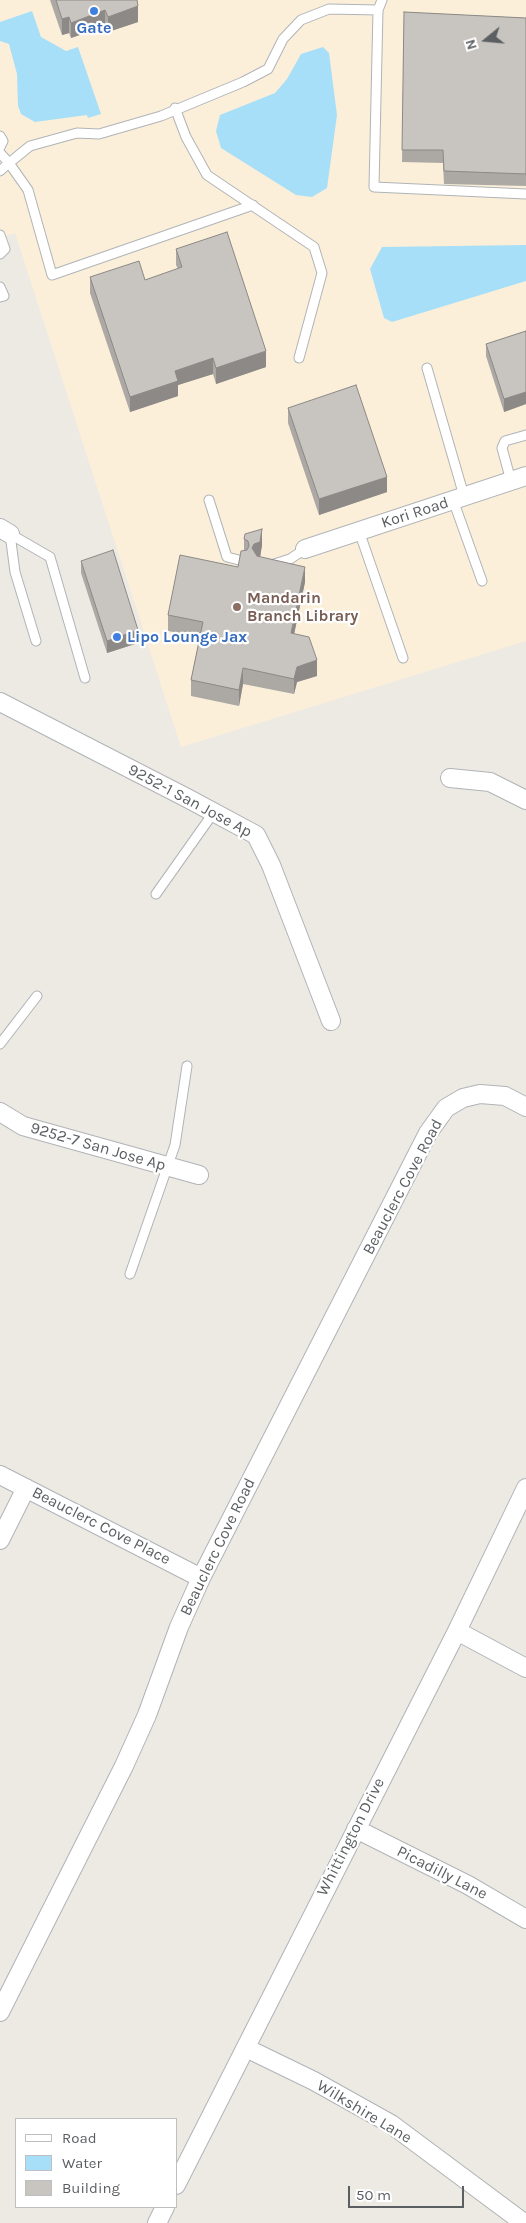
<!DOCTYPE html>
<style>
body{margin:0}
#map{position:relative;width:526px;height:2223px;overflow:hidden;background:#ede9e3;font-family:Karla,sans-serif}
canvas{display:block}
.legend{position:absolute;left:15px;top:2118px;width:162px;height:90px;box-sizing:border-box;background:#fff;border:1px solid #bdbfc0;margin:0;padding:6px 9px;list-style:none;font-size:15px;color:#5b5f62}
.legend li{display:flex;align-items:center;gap:10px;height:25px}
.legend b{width:25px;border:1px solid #bdbfc0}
.north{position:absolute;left:461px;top:15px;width:50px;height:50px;-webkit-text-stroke:4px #fff;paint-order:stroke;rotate:253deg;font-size:14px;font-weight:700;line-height:20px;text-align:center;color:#5b5f62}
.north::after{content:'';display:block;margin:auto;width:18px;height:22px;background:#5b5f62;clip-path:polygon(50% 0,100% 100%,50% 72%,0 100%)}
.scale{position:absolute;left:348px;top:2186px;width:116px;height:22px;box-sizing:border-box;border:2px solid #5b5f62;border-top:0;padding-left:6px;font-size:15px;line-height:18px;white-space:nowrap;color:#5b5f62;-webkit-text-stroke:4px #fff;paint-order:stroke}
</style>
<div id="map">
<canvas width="526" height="2223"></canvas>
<ul class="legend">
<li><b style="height:6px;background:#fff"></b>Road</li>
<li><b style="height:14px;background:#a7dff8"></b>Water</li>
<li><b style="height:14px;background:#c8c4bf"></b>Building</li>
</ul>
<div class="north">N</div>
<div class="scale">50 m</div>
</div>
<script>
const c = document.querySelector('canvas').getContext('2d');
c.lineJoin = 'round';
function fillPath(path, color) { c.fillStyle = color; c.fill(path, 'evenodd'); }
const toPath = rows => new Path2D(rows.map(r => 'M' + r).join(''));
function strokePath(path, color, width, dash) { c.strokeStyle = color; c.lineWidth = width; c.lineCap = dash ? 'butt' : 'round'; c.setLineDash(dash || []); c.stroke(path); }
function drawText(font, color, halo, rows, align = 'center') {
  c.font = font + ' Karla,sans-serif'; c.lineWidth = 4.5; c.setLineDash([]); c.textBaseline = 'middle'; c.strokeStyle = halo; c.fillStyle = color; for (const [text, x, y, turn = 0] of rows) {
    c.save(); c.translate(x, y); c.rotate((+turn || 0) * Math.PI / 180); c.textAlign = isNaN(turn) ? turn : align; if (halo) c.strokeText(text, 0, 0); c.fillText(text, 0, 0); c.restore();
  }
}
fillPath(toPath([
 [0,0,526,0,526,641,181,747,15,233,0,238]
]), '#fbefda');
fillPath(toPath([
 [32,11,41,37,66,51,78,47,101,114,88,118,87,115,35,122,21,114,18,106,17,74,9,44,0,41,0,22],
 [323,47,329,53,337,115,327,188,312,197,296,195,221,148,216,131,220,115,275,93,287,79,301,54],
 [526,245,526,281,392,322,384,318,370,269,382,247]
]), '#a7dff8');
const lane = toPath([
 [382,0,378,10,374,187,526,194],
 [175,108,186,137,207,175,314,247,322,273,299,358],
 [0,136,3,141,0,147],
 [0,153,9,163,30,146,77,133,99,134,161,116,243,82,268,69,283,39,301,20,329,9,378,10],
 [0,171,9,163,28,190,52,275,253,205],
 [0,235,5,249,0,254],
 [0,287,4,296,0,297],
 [427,368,464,496],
 [511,481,502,448,505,441,526,435],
 [209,500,227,557,243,561],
 [453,500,482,581],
 [359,531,403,658],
 [10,534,50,557,85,678],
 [10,534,15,572,36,641],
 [271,565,290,559,305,549],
 [156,894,214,812],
 [0,1044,37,996],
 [130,1274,175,1145,187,1066]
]);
const street = toPath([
 [0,528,10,534],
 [305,549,526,476],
 [0,702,187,798,256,835,271,865,331,1021],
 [450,778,490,782,526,800],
 [0,1112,23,1126,199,1175],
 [0,1475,201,1578],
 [0,1540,26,1488],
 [457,1631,526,1668],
 [356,1829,468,1885,526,1919],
 [0,2012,124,1766,147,1715,179,1627,201,1578,428,1133,446,1108,463,1098,480,1094,505,1096,526,1107],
 [246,2048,314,2081,391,2124,524,2223],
 [176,2185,457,1631,526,1488],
 [157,2223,165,2207]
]);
strokePath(lane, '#b0b4b7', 11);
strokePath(street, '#b0b4b7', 20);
strokePath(lane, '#fff', 9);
strokePath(street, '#fff', 18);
fillPath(toPath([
 [50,0,137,0,138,22,108,32,105,26,71,38,69,33,62,35],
 [404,12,526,18,526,186,444,184,443,163,402,162],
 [176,249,266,367,216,384,213,374,178,385,178,396,130,412,90,293,90,277,145,280,178,269,176,265],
 [526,331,526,404,504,412,486,356,486,344],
 [288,408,387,492,319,515,288,423],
 [244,539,262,545,260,557,305,582,294,634,317,676,297,682,294,694,243,684,239,706,191,696,191,680,200,637,168,631,168,615,238,567,244,551],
 [81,561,138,643,107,653,81,573]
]), '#aca9a4');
fillPath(toPath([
 [138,6,138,22,108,32,108,17],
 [105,10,105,26,71,38,71,23],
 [69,17,69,33,62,35,62,19],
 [266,351,266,367,216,384,216,368],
 [213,358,213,374,178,385,178,396,130,412,130,397,175,371],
 [526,392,526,404,504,412,504,399],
 [387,477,387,492,319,515,319,499],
 [262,529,262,545,260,558,254,559,252,548],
 [305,567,305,582,291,649,291,633],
 [138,630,138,643,107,653,107,641],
 [317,660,317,676,297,682,294,694,294,679,297,667],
 [243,668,243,684,239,706,239,690]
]), '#8c8986');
const building = toPath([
 [56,0,137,0,138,6,108,17,105,10,71,23,69,17,62,19,56,0],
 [404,12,526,18,526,174,444,171,443,150,402,150,404,12],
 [227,232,266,351,216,368,213,358,175,371,178,381,130,397,90,277,139,261,145,280,182,267,176,249,227,232],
 [526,331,526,392,504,399,486,344,526,331],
 [356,385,387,477,319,499,288,408,356,385],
 [262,529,260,542,254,544,252,548,257,556,305,567,291,633,309,637,317,660,297,667,294,679,243,668,239,690,191,680,203,622,168,615,180,555,238,567,241,551,247,550,249,546,248,541,244,539,245,534,262,529],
 [113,550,138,630,107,641,81,561,113,550]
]);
fillPath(building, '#c8c4bf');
strokePath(building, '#8c8986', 1);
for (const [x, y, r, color] of [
 [94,11,5,"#3f7fe0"],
 [237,607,5,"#8d6e63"],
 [117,637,5,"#3f7fe0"]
]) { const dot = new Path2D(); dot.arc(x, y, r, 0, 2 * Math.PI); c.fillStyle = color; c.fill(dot); strokePath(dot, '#fff', 2); }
drawText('bold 16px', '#366cbe', '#fff', [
 ["Gate",94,28],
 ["Lipo Lounge Jax",127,637,"left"]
]);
drawText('16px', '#5b5f62', '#fff', [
 ["Kori Road",415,513,-18],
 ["9252-1 San Jose Ap",190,801,28],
 ["9252-7 San Jose Ap",98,1147,16],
 ["Beauclerc Cove Road",403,1187,-62],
 ["Beauclerc Cove Place",101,1526,27],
 ["Beauclerc Cove Road",218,1547,-64],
 ["Whittington Drive",351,1837,-63],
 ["Picadilly Lane",442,1873,27],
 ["Wilkshire Lane",364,2112,31]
]);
drawText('bold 16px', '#785e54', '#fff', [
 ["Mandarin",247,598],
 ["Branch Library",247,616]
], 'left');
</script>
